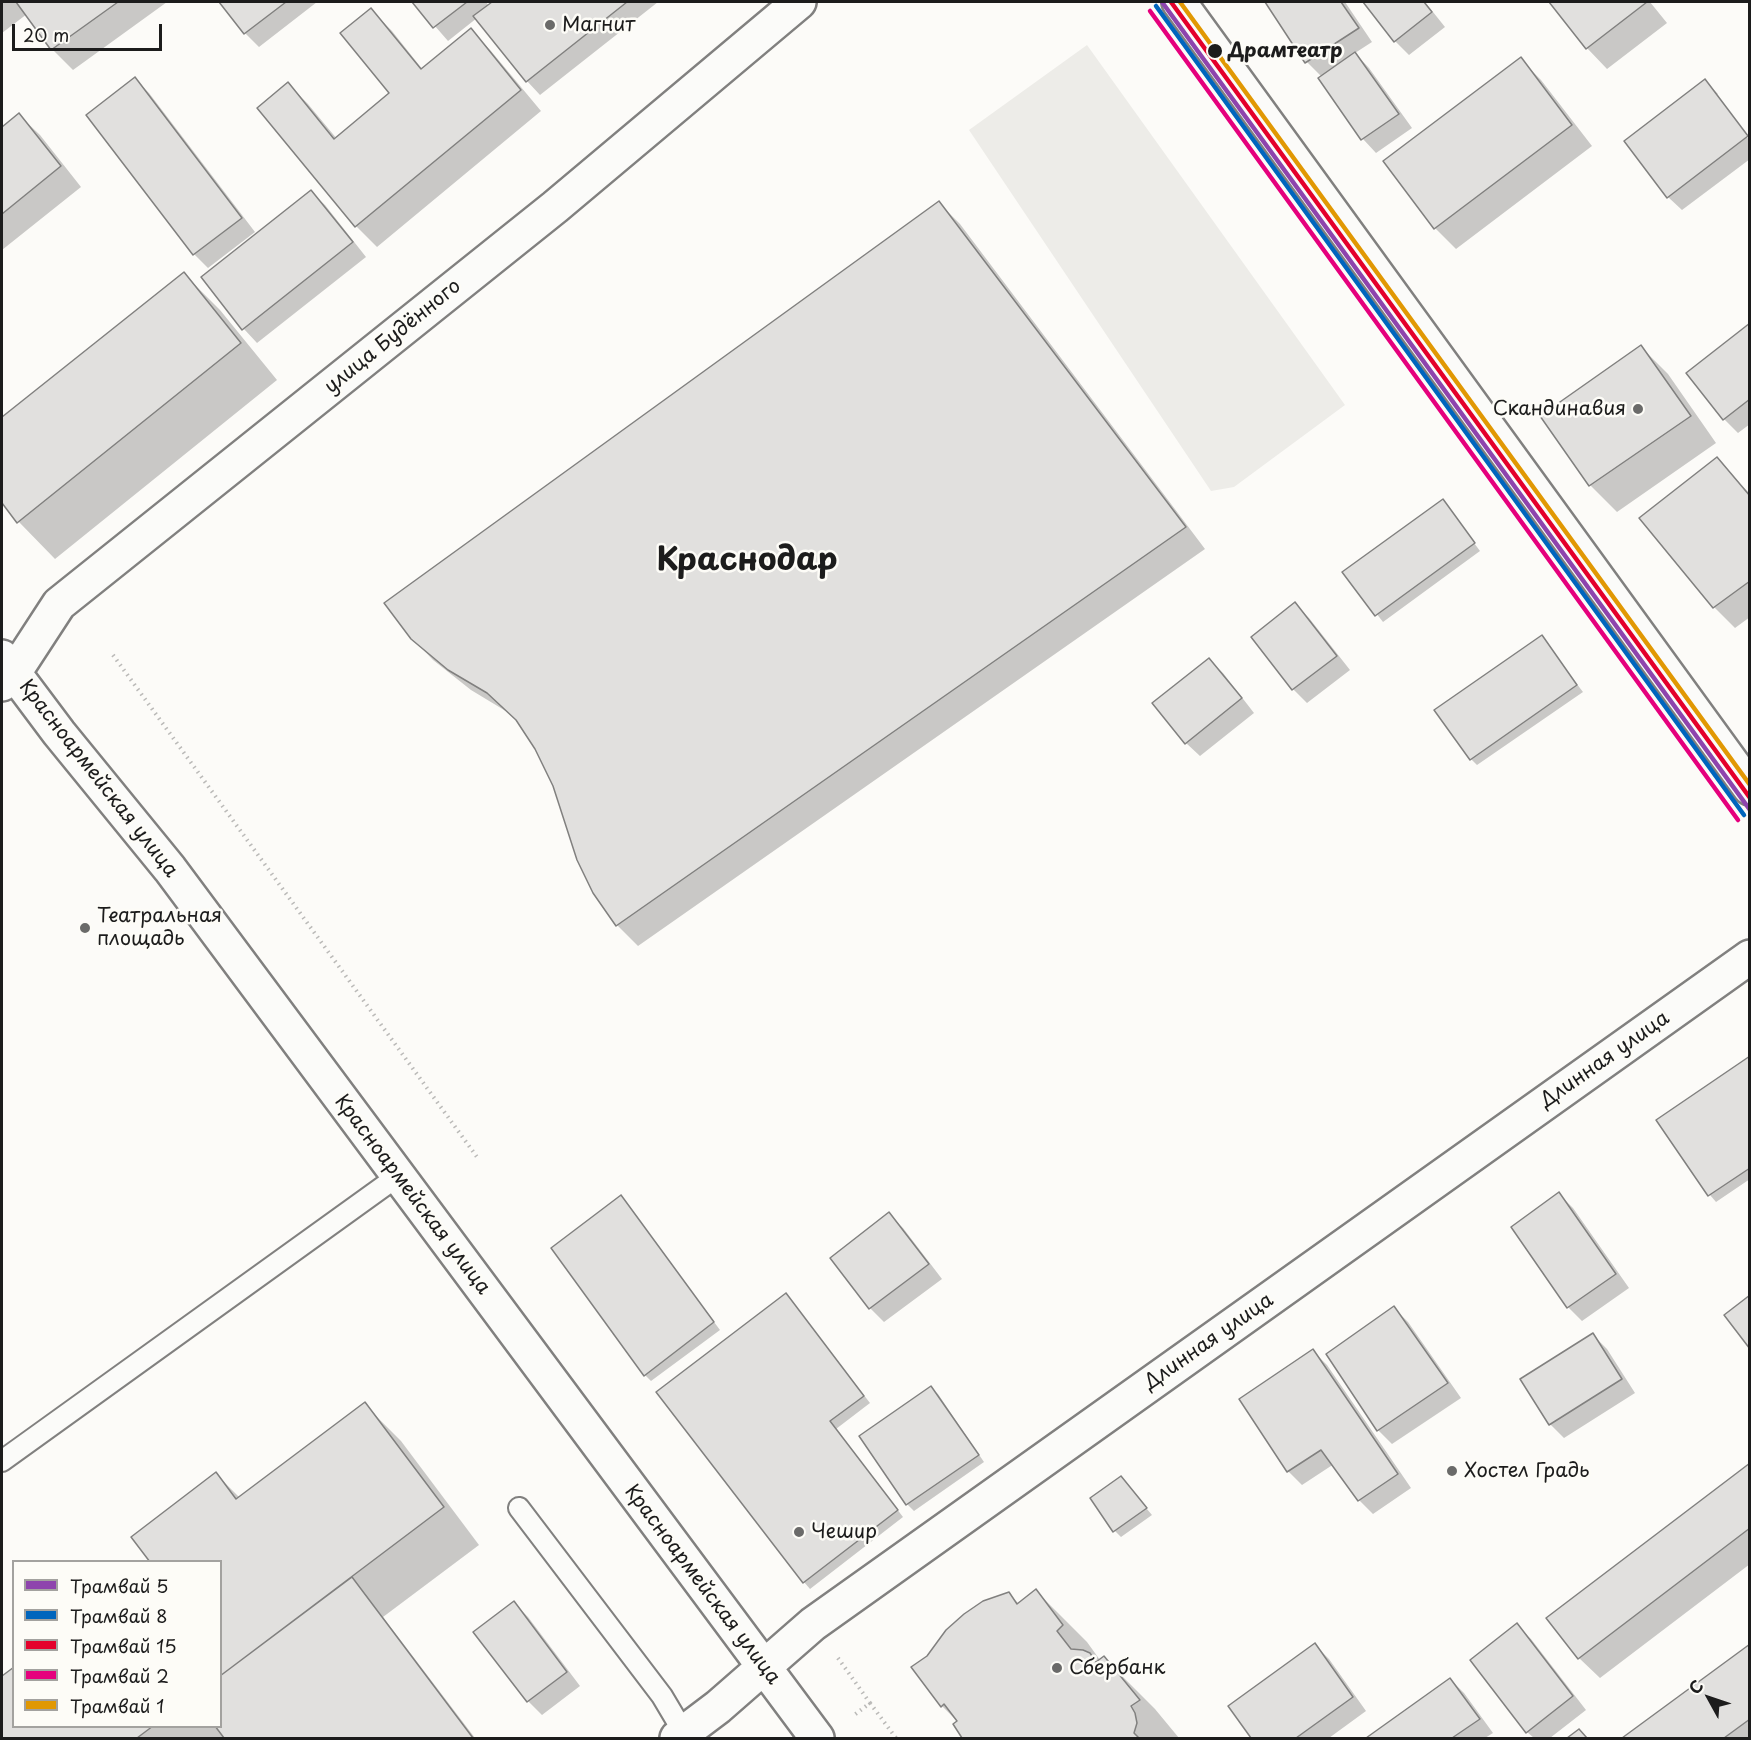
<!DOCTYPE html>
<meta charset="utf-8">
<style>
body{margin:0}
#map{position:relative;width:1751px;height:1740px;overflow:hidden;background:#fcfbf8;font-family:"Playpen Sans",sans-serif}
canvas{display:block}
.frame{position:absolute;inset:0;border:3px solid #1c1c1c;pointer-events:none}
.legend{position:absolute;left:12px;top:1560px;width:210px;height:168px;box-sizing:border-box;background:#fdfcf7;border:2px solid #a3a29f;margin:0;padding:8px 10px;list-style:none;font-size:18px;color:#1c1c1c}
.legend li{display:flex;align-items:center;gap:12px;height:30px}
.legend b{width:30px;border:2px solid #a3a29f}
.north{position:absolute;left:1679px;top:1668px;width:60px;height:60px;-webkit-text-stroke:4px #fdfcf7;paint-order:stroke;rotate:310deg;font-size:16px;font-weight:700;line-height:24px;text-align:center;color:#1c1c1c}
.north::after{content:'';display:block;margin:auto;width:21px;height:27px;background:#1c1c1c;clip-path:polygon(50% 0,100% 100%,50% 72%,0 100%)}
.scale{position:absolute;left:12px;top:24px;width:150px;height:27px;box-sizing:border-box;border:3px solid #1c1c1c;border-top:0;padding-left:8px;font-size:18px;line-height:21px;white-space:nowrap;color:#1c1c1c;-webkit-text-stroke:4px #fdfcf7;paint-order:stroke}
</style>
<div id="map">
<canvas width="1751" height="1740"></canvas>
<div class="frame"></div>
<ul class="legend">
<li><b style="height:8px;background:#8e44ad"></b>Трамвай 5</li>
<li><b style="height:8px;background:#0065bd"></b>Трамвай 8</li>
<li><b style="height:8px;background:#e4002b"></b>Трамвай 15</li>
<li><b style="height:8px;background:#e5007d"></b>Трамвай 2</li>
<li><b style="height:8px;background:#e19803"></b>Трамвай 1</li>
</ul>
<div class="north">С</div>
<div class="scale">20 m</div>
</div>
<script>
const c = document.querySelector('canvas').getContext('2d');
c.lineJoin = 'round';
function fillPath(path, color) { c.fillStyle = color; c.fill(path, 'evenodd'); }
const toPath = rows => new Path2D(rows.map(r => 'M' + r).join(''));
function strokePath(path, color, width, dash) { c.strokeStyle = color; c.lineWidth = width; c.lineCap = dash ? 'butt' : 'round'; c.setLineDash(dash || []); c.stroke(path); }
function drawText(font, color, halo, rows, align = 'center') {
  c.font = font + ' "Playpen Sans",sans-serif'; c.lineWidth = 5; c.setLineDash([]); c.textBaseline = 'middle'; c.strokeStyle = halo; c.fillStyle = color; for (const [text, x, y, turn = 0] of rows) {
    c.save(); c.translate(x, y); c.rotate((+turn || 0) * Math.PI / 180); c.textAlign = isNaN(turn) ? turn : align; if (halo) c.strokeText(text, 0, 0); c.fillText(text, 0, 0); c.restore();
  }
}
fillPath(toPath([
 [1087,45,1345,405,1234,487,1211,491,969,130]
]), '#edece8');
fillPath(toPath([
 [2,2,167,2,73,70,52,49,27,14,2,33],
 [221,2,317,2,259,47,245,33],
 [414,2,486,2,489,6,494,2,658,2,540,95,527,81,477,18,448,41],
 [1266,2,1345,2,1372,42,1355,53,1369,68,1412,128,1376,153,1363,139,1320,79,1322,77,1307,62],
 [1365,2,1425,2,1445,27,1409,55,1395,41],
 [1551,2,1650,2,1667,23,1607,69,1587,48],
 [371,10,392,31,423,70,471,30,491,51,541,111,377,247,356,226,259,108,288,84,308,104,337,139,391,93],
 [1520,59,1541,80,1592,146,1456,249,1435,228],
 [135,79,149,93,255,232,208,268,194,254,88,115],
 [1705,81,1718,94,1715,94,1750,141,1750,159,1682,210,1668,197],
 [19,115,40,135,81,187,2,250,2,129],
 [311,192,325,205,366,257,257,343,244,329,203,278],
 [939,203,960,224,1205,549,638,946,617,925,536,748,518,721,509,713,471,690,433,660,412,638],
 [184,274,220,310,277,380,55,559,19,522,2,501,2,419],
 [1750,325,1750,424,1738,433,1724,419,1688,374],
 [1641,347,1668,374,1716,443,1617,512,1590,485,1542,416],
 [1717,459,1750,494,1750,617,1735,628,1714,607,1641,518],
 [1443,501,1480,551,1383,622,1344,572],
 [1295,604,1309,618,1350,670,1307,703,1293,689],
 [1541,637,1583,692,1477,765,1471,759],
 [1209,660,1223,673,1254,713,1200,756,1186,743],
 [1750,1058,1750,1179,1716,1202,1710,1195,1658,1120],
 [1559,1194,1573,1208,1629,1288,1582,1321,1568,1307],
 [621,1197,720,1330,651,1381,645,1375],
 [889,1214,903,1228,942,1279,884,1322,870,1308,832,1258],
 [792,1302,870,1403,836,1429,903,1517,810,1589,804,1582],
 [1394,1308,1408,1322,1461,1398,1392,1444,1378,1430,1328,1355],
 [1593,1335,1607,1349,1635,1393,1564,1438,1550,1424],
 [1313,1351,1327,1365,1411,1488,1373,1514,1359,1500,1334,1464,1302,1485,1288,1471],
 [931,1388,938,1394,984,1462,914,1511,907,1504],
 [364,1404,401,1441,479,1545,383,1617,475,1738,226,1738,225,1737,222,1738,2,1738,2,1678,14,1669,14,1726,220,1726,220,1562,216,1474,240,1498],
 [1750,1465,1750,1564,1600,1678,1579,1658],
 [1121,1478,1152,1515,1121,1537,1115,1531],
 [1036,1591,1087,1642,1100,1660,1104,1658,1155,1709,1179,1738,964,1738,955,1724,958,1722,942,1706,913,1668,1008,1593,1019,1604],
 [514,1603,528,1617,580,1686,542,1715,528,1701],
 [1517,1625,1531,1639,1586,1710,1550,1738,1534,1738,1527,1732],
 [1315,1645,1329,1659,1366,1711,1329,1738,1253,1738,1230,1707],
 [1750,1645,1750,1738,1625,1738],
 [1450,1679,1464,1693,1493,1733,1485,1738,1368,1738]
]), '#0003');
const building = toPath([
 [16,2,118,2,51,50,16,2],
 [219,2,286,2,244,34,219,2],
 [412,2,467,2,433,28,412,2],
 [492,2,627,2,526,82,473,16,492,2],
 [1265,2,1341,2,1359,28,1305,63,1265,2],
 [1363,2,1424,2,1432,12,1394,42,1363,2],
 [1549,2,1647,2,1586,49,1549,2],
 [371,8,421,69,471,28,521,90,355,227,257,108,288,82,334,139,389,93,340,33,371,8],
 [1355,52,1399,114,1361,140,1318,78,1355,52],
 [1521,57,1572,125,1434,229,1383,161,1521,57],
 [135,77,242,218,193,255,86,115,135,77],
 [1705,79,1748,136,1667,198,1624,141,1705,79],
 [19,113,61,166,2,214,2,127,19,113],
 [311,190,353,242,242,330,201,277,311,190],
 [939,201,1186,527,616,926,593,893,577,860,553,786,535,749,516,720,487,693,448,670,411,639,384,603,939,201],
 [184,272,241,343,17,523,2,503,2,417,184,272],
 [1750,323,1750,399,1723,420,1686,373,1750,323],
 [1641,345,1691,416,1589,486,1540,416,1641,345],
 [1717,457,1750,496,1750,581,1713,608,1639,518,1717,457],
 [1443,499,1475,543,1375,616,1342,572,1443,499],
 [1295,602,1337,656,1292,690,1251,637,1295,602],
 [1542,635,1577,685,1470,760,1434,710,1542,635],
 [1209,658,1242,698,1185,744,1152,703,1209,658],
 [1750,1056,1750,1168,1708,1196,1656,1120,1750,1056],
 [1559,1192,1616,1274,1567,1308,1511,1227,1559,1192],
 [621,1195,714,1322,644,1376,551,1248,621,1195],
 [889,1212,929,1264,869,1309,830,1258,889,1212],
 [786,1293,864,1396,830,1421,898,1510,803,1583,656,1392,786,1293],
 [1750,1295,1750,1349,1724,1315,1750,1295],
 [1394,1306,1448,1383,1377,1431,1326,1354,1394,1306],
 [1593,1333,1622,1379,1549,1425,1520,1379,1593,1333],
 [1313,1349,1398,1474,1358,1501,1321,1450,1287,1472,1239,1399,1313,1349],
 [931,1386,979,1455,906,1505,859,1436,931,1386],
 [365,1402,444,1507,220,1676,220,1562,150,1562,131,1537,216,1472,236,1499,365,1402],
 [1750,1463,1750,1528,1578,1659,1546,1618,1750,1463],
 [1121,1476,1147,1508,1113,1532,1090,1498,1121,1476],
 [352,1577,473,1738,224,1738,215,1726,220,1726,220,1676,352,1577],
 [1036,1589,1063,1625,1057,1631,1071,1649,1083,1650,1090,1653,1096,1662,1104,1656,1140,1700,1131,1706,1135,1713,1137,1723,1134,1733,1139,1738,962,1738,953,1724,957,1721,944,1704,941,1707,911,1667,927,1656,946,1630,964,1614,983,1601,1009,1592,1017,1604,1036,1589],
 [514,1601,567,1672,527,1702,473,1632,514,1601],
 [1517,1623,1573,1696,1526,1733,1470,1660,1517,1623],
 [1315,1643,1353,1697,1296,1738,1251,1738,1228,1706,1315,1643],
 [1750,1644,1750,1719,1724,1738,1622,1738,1750,1644],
 [14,1667,14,1726,153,1726,137,1738,2,1738,2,1676,14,1667],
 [1450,1678,1480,1719,1452,1738,1366,1738,1450,1678],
 [1579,1729,1587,1738,1567,1738,1579,1729]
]);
fillPath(building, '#e1e0de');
strokePath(building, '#81807f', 1.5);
const lane = toPath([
 [2,1461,398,1176],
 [519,1508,662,1696,684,1733]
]);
const street = toPath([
 [1179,2,1750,788]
]);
const secondary = toPath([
 [2,657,59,733,170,869,817,1738],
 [2,684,14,673,59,604,555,207,799,2],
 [677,1738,718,1707,813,1624,1750,957]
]);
strokePath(lane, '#81807f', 24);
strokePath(street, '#81807f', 38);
strokePath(secondary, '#81807f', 38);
strokePath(toPath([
 [113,655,477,1157],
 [838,1658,870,1703,853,1716],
 [870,1703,896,1738]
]), '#bbbab8', 4, [1.5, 4.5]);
strokePath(lane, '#fbfbf9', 20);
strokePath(street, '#fbfbf9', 33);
strokePath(secondary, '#fbfbf9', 33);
strokePath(toPath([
 [1162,2,1750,810]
]), '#8e44ad', 4.5);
strokePath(toPath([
 [1156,6,1744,815]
]), '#0065bd', 4.5);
strokePath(toPath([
 [1171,2,1750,798]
]), '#e4002b', 4.5);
strokePath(toPath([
 [1150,11,1738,820]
]), '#e5007d', 4.5);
strokePath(toPath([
 [1180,2,1750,785]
]), '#e19803', 4.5);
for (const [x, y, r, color] of [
 [550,25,6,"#6a6a69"],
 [1215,51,8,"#1c1c1c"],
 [1638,409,6,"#6a6a69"],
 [85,928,6,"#6a6a69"],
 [1452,1471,6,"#6a6a69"],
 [799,1532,6,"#6a6a69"],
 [1057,1668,6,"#6a6a69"]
]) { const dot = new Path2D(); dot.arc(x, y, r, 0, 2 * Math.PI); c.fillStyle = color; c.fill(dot); strokePath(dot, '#fdfcf7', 2); }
drawText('20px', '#1c1c1c', '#fdfcf7', [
 ["Магнит",562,25],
 ["Скандинавия",1626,409,"right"],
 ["Театральная",97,916],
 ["площадь",97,939],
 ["Хостел Градь",1464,1471],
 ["Чешир",811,1532],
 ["Сбербанк",1069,1668]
], 'left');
drawText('bold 20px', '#1c1c1c', '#fdfcf7', [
 ["Драмтеатр",1228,51]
], 'left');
drawText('20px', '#1c1c1c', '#fdfcf7', [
 ["улица Будённого",393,337,-39],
 ["Красноармейская улица",98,779,52],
 ["Длинная улица",1605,1060,-35],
 ["Красноармейская улица",412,1195,53],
 ["Длинная улица",1209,1342,-35],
 ["Красноармейская улица",702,1585,53]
]);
drawText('bold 32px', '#1c1c1c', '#fdfcf7', [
 ["Краснодар",747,561]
]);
</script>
